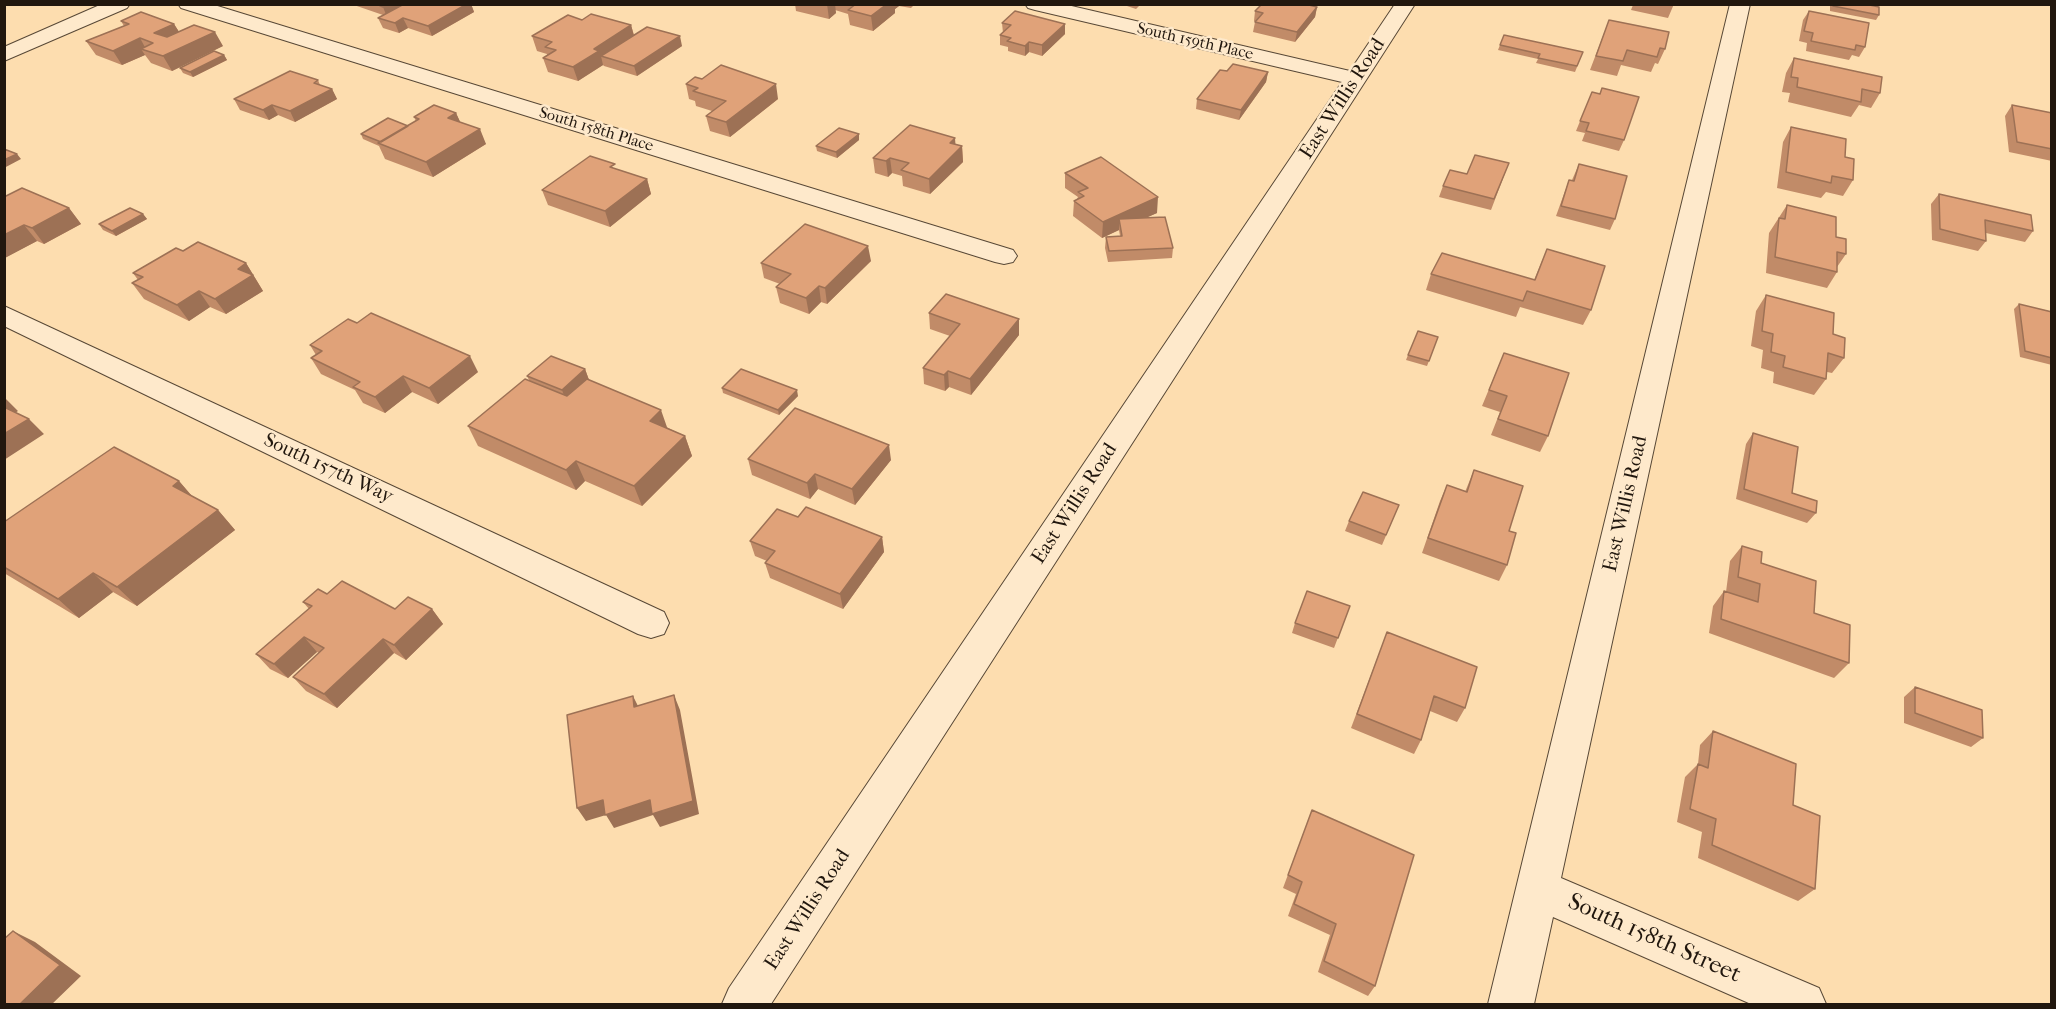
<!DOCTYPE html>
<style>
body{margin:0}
#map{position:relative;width:2056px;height:1009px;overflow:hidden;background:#fdddaf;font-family:"IM FELL French Canon",serif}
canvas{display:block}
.frame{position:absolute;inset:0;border:6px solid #21170e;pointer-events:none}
</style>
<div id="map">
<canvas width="2056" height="1009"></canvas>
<div class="frame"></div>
</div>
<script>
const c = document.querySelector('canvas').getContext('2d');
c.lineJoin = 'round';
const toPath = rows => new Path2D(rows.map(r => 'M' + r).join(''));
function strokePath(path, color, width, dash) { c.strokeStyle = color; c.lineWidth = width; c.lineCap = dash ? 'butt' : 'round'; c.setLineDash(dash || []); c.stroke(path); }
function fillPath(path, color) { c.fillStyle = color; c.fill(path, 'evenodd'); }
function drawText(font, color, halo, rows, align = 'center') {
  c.font = font + ' "IM FELL French Canon",serif'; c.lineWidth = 5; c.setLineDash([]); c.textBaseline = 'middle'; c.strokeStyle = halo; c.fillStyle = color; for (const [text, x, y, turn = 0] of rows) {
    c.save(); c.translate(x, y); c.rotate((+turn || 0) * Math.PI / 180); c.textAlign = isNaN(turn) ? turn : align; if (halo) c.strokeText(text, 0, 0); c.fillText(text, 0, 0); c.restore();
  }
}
const street = toPath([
 [102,4,130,4,127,8,4,61,4,47,102,4],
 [178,4,211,4,1013,250,1017,256,1013,262,1004,264,995,262,181,8,178,4],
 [1025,4,1063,4,1350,71,1395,4,1415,4,771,1004,722,1004,729,988,1342,82,1035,10,1028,8,1025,4],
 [1730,4,1750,4,1561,878,1819,988,1826,1004,1751,1004,1553,917,1534,1004,1488,1004,1730,4],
 [4,306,664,612,669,623,664,634,651,638,638,634,4,326,4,306]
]);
strokePath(street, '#584836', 2);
fillPath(street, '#fee9cb');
fillPath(toPath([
 [351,4,471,4,474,12,432,36,408,28,399,33,383,28,378,18,383,15],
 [795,4,915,4,911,8,899,6,895,9,895,13,873,31,850,25,848,14,835,10,836,13,829,19,796,11],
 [1121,4,1141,4,1136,9],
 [1629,4,1674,4,1668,18,1631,10,1633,5],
 [1830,4,1865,4,1879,15,1876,20,1830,11],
 [1317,7,1315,17,1295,42,1253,32,1255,22,1254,21,1255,11],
 [1809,11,1865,47,1859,57,1852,55,1849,60,1806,51,1807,43,1799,41,1803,20],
 [582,20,631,25,634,35,682,46,637,76,604,66,603,65,578,81,548,72,543,58,547,55,547,54,537,51,532,36],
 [1609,20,1665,49,1658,64,1655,63,1651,72,1621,65,1617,76,1590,70],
 [121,21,174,24,179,32,223,46,172,71,151,63,145,55,122,65,96,55,86,41,124,26],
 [1002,23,1065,34,1042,56,1029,52,1025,56,1008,51,1008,47,1000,45,1000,35,1003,33],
 [1500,45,1583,52,1575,72,1536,63,1538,59,1498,50],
 [224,55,227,60,193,77,183,73,180,68],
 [1794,58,1880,93,1871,108,1859,105,1851,117,1788,102,1790,93,1782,92,1786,73],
 [1227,71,1268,72,1266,82,1239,120,1196,109,1197,99],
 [318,80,320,85,332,89,337,99,295,122,278,115,269,120,240,110,234,99],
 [686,84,778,99,730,137,710,131,706,116,712,111,696,106,695,101,689,99],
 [1592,92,1624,140,1619,151,1582,141,1585,133,1576,131],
 [2012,105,2052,113,2052,161,2009,152,2005,116],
 [456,113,460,122,486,144,433,177,385,159,379,146,363,139,361,134,408,126,416,121,414,117],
 [1791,127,1845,157,1853,180,1843,196,1826,192,1821,198,1777,188,1783,142],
 [955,138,955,144,962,146,963,162,930,194,903,186,902,176,892,173,888,177,875,173,873,158],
 [859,140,837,158,817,151,816,146],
 [1509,163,1491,210,1439,197,1443,186,1467,174],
 [1579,164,1615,219,1610,230,1556,216,1569,180,1572,180],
 [617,169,647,179,651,194,610,227,548,205,542,190],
 [1065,173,1157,213,1145,218,1173,248,1172,258,1108,262,1105,248,1106,237,1120,236,1119,230,1102,238,1073,216,1074,201,1077,199,1078,197,1065,188],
 [1939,194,2033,231,2025,242,1986,233,1986,241,1978,251,1932,240,1931,204],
 [4,197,69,208,81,224,44,244,37,241,4,258],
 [1787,205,1836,237,1846,254,1837,267,1837,272,1827,288,1766,273,1769,233],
 [143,214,147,219,116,236,103,230,99,224],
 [1547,249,1591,310,1583,325,1520,307,1516,317,1426,290,1431,274,1534,280],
 [183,251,246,263,263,291,226,314,210,307,189,321,144,299,132,283,138,280,133,273],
 [871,261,827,304,821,302,809,314,780,303,776,287,780,284,764,278,761,263],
 [1766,295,1833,334,1844,358,1832,373,1827,372,1826,379,1814,395,1773,383,1774,372,1761,368,1763,350,1751,346,1756,311],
 [2019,304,2052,312,2052,365,2020,357,2014,309],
 [929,313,1019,335,971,395,949,387,945,391,924,384,923,368,950,336,930,329],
 [1438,337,1427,366,1406,360,1408,355],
 [310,345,478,372,438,404,412,392,385,413,363,403,355,390,321,374,311,358,316,355],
 [1504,353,1548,436,1540,452,1491,435,1500,412,1482,406],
 [585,369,589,380,668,428,685,436,692,456,642,506,585,481,576,490,478,446,468,426,529,380,527,376],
 [722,388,798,396,779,415,723,393],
 [1753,433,1792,493,1816,513,1807,523,1736,499,1746,444],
 [748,459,891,460,855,505,818,489,810,499,752,475],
 [1474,470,1509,531,1507,565,1499,581,1422,553,1440,501,1447,485,1465,492],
 [179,481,192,496,218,510,235,530,137,606,113,592,79,618,4,573,4,522],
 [1399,505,1382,545,1345,531,1349,521],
 [798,517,882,537,884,552,843,609,770,578,765,563,767,561,755,556,750,541],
 [1742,546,1814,613,1849,663,1834,678,1709,633,1713,606,1724,591,1726,592,1730,561],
 [327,594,395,609,432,609,443,624,406,660,394,653,337,708,306,691,293,677,319,653,317,652,288,678,270,669,256,654,309,609,303,602],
 [1350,606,1334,648,1292,633,1295,623],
 [1387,632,1465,708,1457,722,1430,711,1421,740,1414,754,1351,728],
 [1915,687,1983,738,1971,747,1904,723,1904,697],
 [1713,731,1793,805,1815,889,1798,901,1698,858,1702,832,1677,822,1685,777,1698,764,1700,745],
 [1312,810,1375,986,1368,996,1318,972,1330,935,1288,916,1296,894,1283,888]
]), '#c18b68');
fillPath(toPath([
 [387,4,407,4,387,17,383,7],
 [467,4,471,4,474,12,432,36,428,26],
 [827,4,835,4,836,13,829,19],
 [887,4,899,4,899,6,895,9,895,13,873,31,871,16],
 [1317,7,1315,17,1295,42,1297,32],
 [403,18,408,28,399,33,395,23],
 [174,24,183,38,163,47,154,33],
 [1065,24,1065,34,1042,56,1042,45],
 [631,25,635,40,601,56,603,65,578,81,573,67,594,49],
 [215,32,223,46,172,71,163,56],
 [680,36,682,46,637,76,634,66],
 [140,38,147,51,141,49,145,55,122,65,113,51],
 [1029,42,1029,52,1025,56,1025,46],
 [224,55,227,60,193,77,190,72],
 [1268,72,1266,82,1239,120,1241,110],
 [776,84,778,99,730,137,726,122],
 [332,89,337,99,295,122,290,111],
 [272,105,278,115,269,120,263,110],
 [456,113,463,128,448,118],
 [480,129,486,144,433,177,426,162],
 [859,134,859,140,837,158,836,152],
 [955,138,956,152,962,146,963,162,930,194,929,179,950,143],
 [17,154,21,159,4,168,4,160],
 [890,158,892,173,888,177,886,161],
 [647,179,651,194,610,227,605,211],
 [1158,197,1157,213,1121,229,1119,219,1119,230,1102,238,1103,222],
 [69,208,81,224,44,244,32,228],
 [143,214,147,219,116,236,112,231],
 [24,225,37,241,5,258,4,235],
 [868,246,871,261,827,304,825,288],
 [246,263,263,291,226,314,215,299,238,269],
 [819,286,821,302,809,314,806,298],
 [199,291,210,307,189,321,177,305],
 [1019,319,1019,335,971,395,970,379],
 [470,356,478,372,438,404,429,388],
 [585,369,589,380,566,401,562,390],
 [948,371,949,387,945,391,944,375],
 [403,376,412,392,385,413,375,397],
 [797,390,798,396,779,415,778,410],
 [4,397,18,411,9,417,4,413],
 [661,410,668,430,650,421],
 [29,419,44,434,4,460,4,434],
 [685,436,692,456,642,506,634,486],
 [889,445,891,460,855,505,852,489],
 [576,461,585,481,576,490,566,470],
 [815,474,818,489,810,499,807,483],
 [179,481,196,501,173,486],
 [218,510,235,530,137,606,117,587],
 [882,537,884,552,843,609,840,594],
 [93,573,113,592,79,618,58,599],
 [432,609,443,624,406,660,394,645],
 [304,637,317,652,288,678,274,664],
 [383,639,394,653,337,708,324,694],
 [674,695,680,710,699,814,660,827,653,815,614,828,606,815,586,821,577,808],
 [633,696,640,710,634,707],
 [13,931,35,942,81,976,51,1005,19,1005]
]), '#9d7155');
const building = toPath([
 [376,4,387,4,383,7,376,4],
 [404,4,467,4,428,26,403,18,395,23,378,18,404,4],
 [856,4,887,4,871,16,848,10,856,4],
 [1262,4,1305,4,1317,7,1297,32,1255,22,1263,13,1255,11,1262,4],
 [1833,4,1865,4,1879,7,1879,15,1833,6,1833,4],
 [1015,11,1065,24,1042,45,1029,42,1025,46,1007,41,1011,38,1000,35,1011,25,1002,23,1015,11],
 [1809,11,1869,23,1865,47,1856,45,1855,50,1811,41,1813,33,1804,31,1809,11],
 [141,12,174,24,154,33,167,37,194,25,215,32,163,56,141,49,153,43,140,38,113,51,86,41,129,24,121,21,141,12],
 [591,14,631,25,594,49,599,51,573,67,543,58,556,50,545,47,552,42,532,36,568,15,582,20,591,14],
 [1609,20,1669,32,1665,49,1660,48,1657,57,1627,50,1623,61,1596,56,1609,20],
 [647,27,680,36,634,66,601,56,647,27],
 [1504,35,1583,52,1577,66,1538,58,1540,54,1500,45,1504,35],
 [214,51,224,55,190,72,180,68,214,51],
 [1794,58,1882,77,1880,93,1862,89,1861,102,1797,87,1798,78,1791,77,1794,58],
 [1233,64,1268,72,1241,110,1197,99,1220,70,1227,71,1233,64],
 [721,65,776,84,726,122,706,116,726,101,693,91,698,88,686,84,695,77,702,79,721,65],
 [290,71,318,80,314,83,332,89,290,111,272,105,263,110,234,99,290,71],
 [1602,88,1639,97,1624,140,1586,131,1589,123,1580,121,1592,92,1600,94,1602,88],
 [434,105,456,113,448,118,480,129,426,162,378,143,419,119,414,117,434,105],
 [2012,105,2052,113,2052,149,2017,142,2012,105],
 [388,118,408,126,381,142,361,134,388,118],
 [910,125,955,138,950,143,962,146,929,179,901,170,909,163,890,158,886,161,873,158,910,125],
 [1791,127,1846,139,1845,157,1854,159,1853,180,1832,176,1831,183,1786,172,1791,127],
 [839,128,859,134,836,152,816,146,839,128],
 [4,149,17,154,4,160,4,149],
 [1475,155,1509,163,1494,199,1443,186,1450,170,1467,174,1475,155],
 [590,156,615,164,610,167,647,179,605,211,542,190,590,156],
 [1101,157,1158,197,1103,222,1074,201,1084,196,1078,192,1088,188,1065,173,1101,157],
 [1579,164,1627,176,1615,219,1561,206,1569,180,1574,181,1579,164],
 [22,188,69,208,32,228,24,225,4,235,4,197,22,188],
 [1939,194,2031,215,2033,231,1985,220,1986,241,1940,229,1939,194],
 [1787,205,1836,217,1836,237,1846,239,1846,254,1837,252,1837,272,1775,257,1779,218,1785,219,1787,205],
 [130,208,143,214,112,231,99,224,130,208],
 [1165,217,1173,248,1109,251,1106,237,1122,236,1119,219,1165,217],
 [805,224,868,246,825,288,819,286,806,298,776,287,791,274,761,263,805,224],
 [198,242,246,263,238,269,253,275,215,299,199,291,177,305,132,283,143,277,133,273,176,248,183,251,198,242],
 [1547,249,1605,266,1591,310,1527,291,1523,301,1431,274,1442,253,1535,280,1547,249],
 [946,294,1019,319,970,379,948,371,944,375,923,368,960,324,929,313,946,294],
 [1766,295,1834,313,1833,334,1845,338,1844,358,1828,353,1826,379,1783,367,1785,356,1771,352,1773,334,1762,331,1766,295],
 [2019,304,2052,312,2052,358,2025,351,2019,304],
 [371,313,470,356,429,388,403,376,375,397,353,387,360,382,311,358,322,351,310,345,348,319,357,323,371,313],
 [1418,331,1438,337,1429,361,1408,355,1418,331],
 [1504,353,1569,373,1548,436,1498,419,1507,396,1489,390,1504,353],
 [551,356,585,369,562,390,527,376,551,356],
 [741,369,797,390,778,410,722,388,741,369],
 [525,379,567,396,587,379,661,410,650,421,685,436,634,486,576,461,566,470,468,426,525,379],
 [4,407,29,419,4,434,4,407],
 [795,408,889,445,852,489,815,474,807,483,748,459,795,408],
 [1753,433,1798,447,1792,493,1817,501,1816,513,1744,489,1753,433],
 [114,447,179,481,173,486,218,510,117,587,93,573,58,599,4,567,4,522,114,447],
 [1474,470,1523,486,1509,531,1516,533,1507,565,1428,538,1447,485,1467,492,1474,470],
 [1363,492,1399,505,1386,535,1349,521,1363,492],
 [806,507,882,537,840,594,765,563,775,551,750,541,777,509,798,517,806,507],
 [1742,546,1762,552,1761,563,1816,581,1814,613,1850,625,1849,663,1721,619,1724,591,1758,602,1760,584,1738,577,1742,546],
 [342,581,395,609,408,597,432,609,394,645,383,639,324,694,293,677,324,648,304,637,274,664,256,654,312,606,303,602,318,589,327,594,342,581],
 [1307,591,1350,606,1338,638,1295,623,1307,591],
 [1387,632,1477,667,1465,708,1434,696,1421,740,1357,714,1387,632],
 [1915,687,1982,710,1983,738,1915,713,1915,687],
 [674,695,693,801,652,814,650,800,605,815,603,800,577,808,567,715,633,696,634,707,674,695],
 [1713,731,1796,764,1793,805,1820,816,1815,889,1712,845,1716,819,1690,809,1698,764,1708,768,1713,731],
 [1312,810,1414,855,1375,986,1324,961,1336,924,1294,904,1302,882,1288,875,1312,810],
 [13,931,60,965,19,1005,4,1005,4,939,13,931]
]);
fillPath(building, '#e0a279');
strokePath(building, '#9d7155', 1.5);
drawText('16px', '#21170e', '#fee9cb', [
 ["South 159th Place",1195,42,13],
 ["South 158th Place",596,130,17]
]);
drawText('20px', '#21170e', '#fee9cb', [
 ["East Willis Road",1343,99,-57],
 ["South 157th Way",328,469,25],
 ["East Willis Road",1075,504,-57],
 ["East Willis Road",1626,504,-77],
 ["East Willis Road",808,910,-57]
]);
drawText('24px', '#21170e', '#fee9cb', [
 ["South 158th Street",1654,939,24]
]);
</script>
